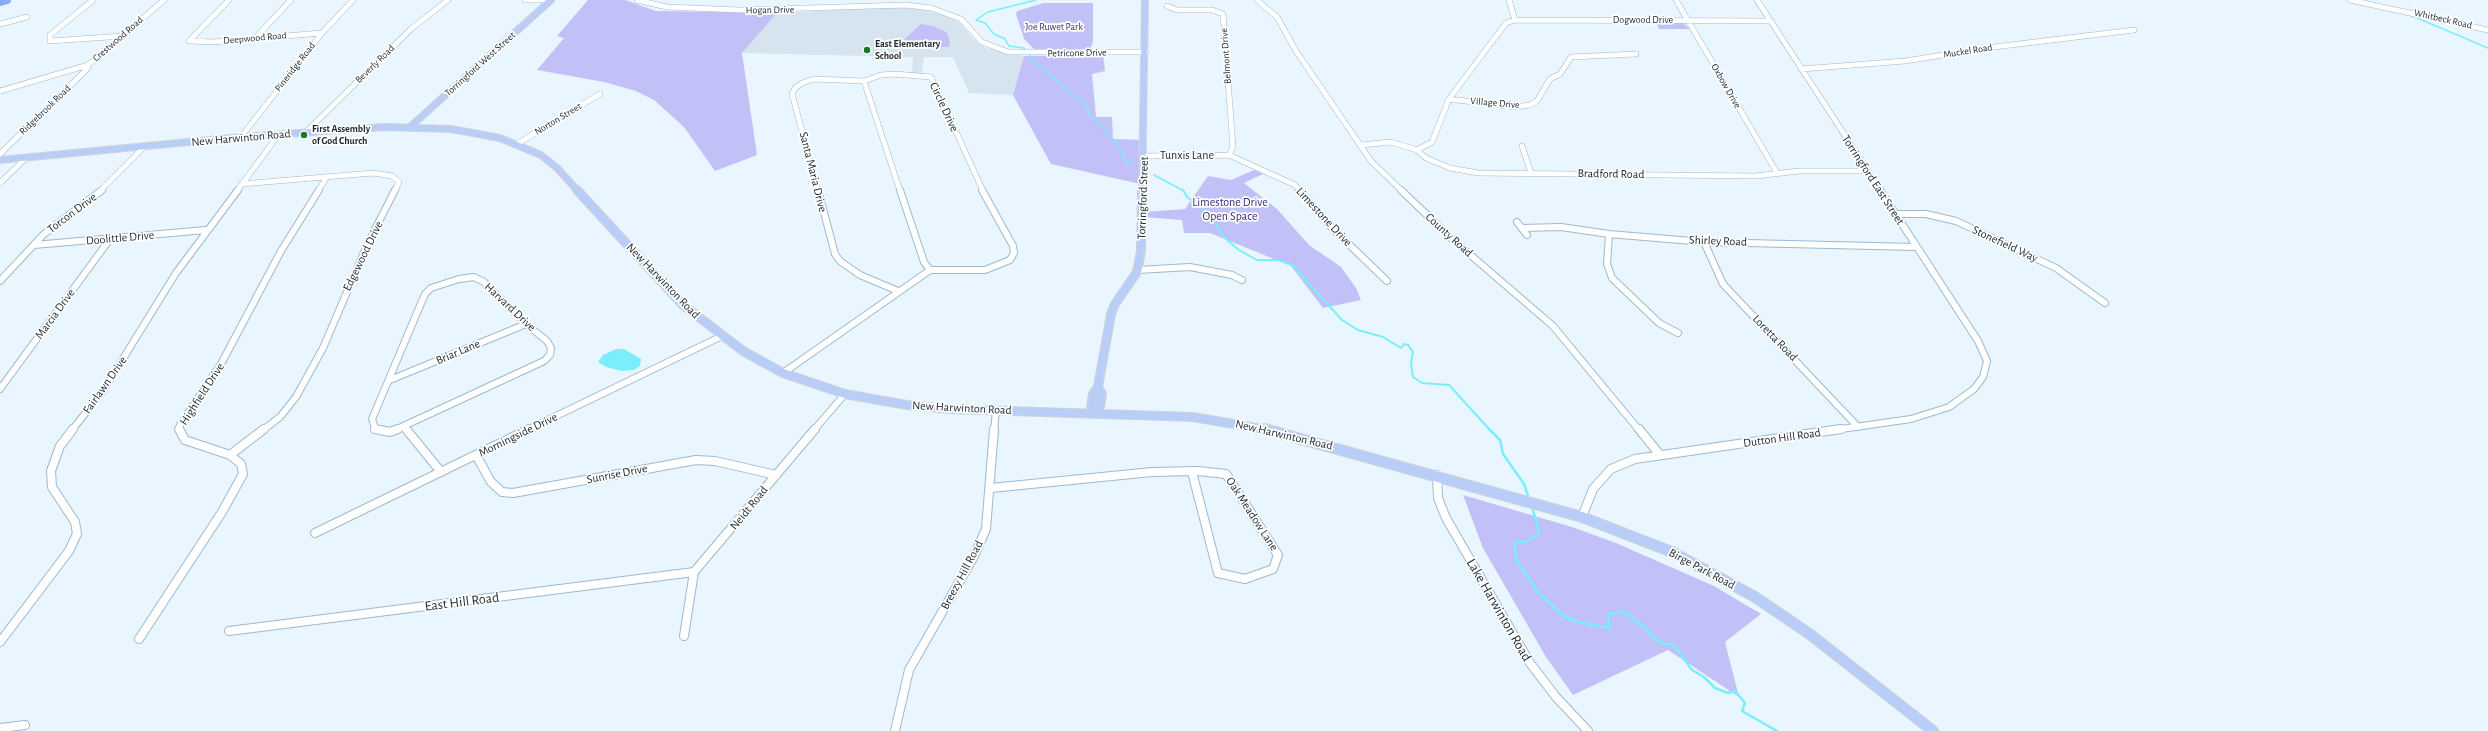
<!DOCTYPE html>
<style>
body{margin:0}
canvas{display:block;background:#e9f5ff}
</style>
<canvas width="2488" height="731"></canvas>
<script>
const c = document.querySelector('canvas').getContext('2d');
c.lineJoin = 'round';
function fillPath(path, color) { c.fillStyle = color; c.fill(path, 'evenodd'); }
const toPath = rows => new Path2D(rows.map(r => 'M' + r).join(''));
function strokePath(path, color, width, dash) { c.strokeStyle = color; c.lineWidth = width; c.lineCap = dash ? 'butt' : 'round'; c.setLineDash(dash || []); c.stroke(path); }
function drawText(font, color, halo, rows, align = 'center') {
  c.font = font + ' "Alegreya Sans",sans-serif'; c.lineWidth = 3.5; c.setLineDash([]); c.textBaseline = 'middle'; c.strokeStyle = halo; c.fillStyle = color; for (const [text, x, y, turn = 0] of rows) {
    c.save(); c.translate(x, y); c.rotate((+turn || 0) * Math.PI / 180); c.textAlign = isNaN(turn) ? turn : align; if (halo) c.strokeText(text, 0, 0); c.fillText(text, 0, 0); c.restore();
  }
}
fillPath(toPath([
 [900,7,919,9,944,15,960,23,975,41,986,48,1024,56,1013,95,969,93,953,57,924,57,922,73,912,73,913,57,742,53,777,13]
]), '#d6e4f0');
fillPath(toPath([
 [588,0,625,0,656,11,777,13,742,53,757,155,715,171,684,127,654,100,636,91,604,82,537,70,564,38,557,36],
 [1044,3,1093,3,1093,41,1090,51,1037,52,1024,39,1016,14,1017,11],
 [1656,22,1682,22,1690,29,1659,29],
 [921,24,933,26,946,32,950,41,949,47,902,46,901,42],
 [1103,55,1105,71,1092,74,1096,117,1112,117,1113,139,1146,140,1145,185,1051,164,1013,95,1024,56],
 [1254,170,1263,174,1244,183,1277,209,1309,245,1341,267,1356,288,1361,300,1323,308,1291,266,1210,233,1184,233,1182,220,1144,217,1144,212,1185,209,1208,176,1231,180],
 [1463,495,1572,527,1616,543,1714,586,1761,614,1725,642,1739,697,1668,650,1573,695,1546,657,1483,548]
]), '#c2c1f7');
fillPath(toPath([
 [616,349,624,349,641,359,640,366,634,370,622,371,606,367,598,362,603,355]
]), '#79effc');
strokePath(toPath([
 [1036,0,988,12,976,20,985,23,994,34,1005,39,1009,46,1024,48,1036,63,1088,108,1088,113,1119,145,1124,159,1132,163],
 [2410,15,2488,48],
 [1154,175,1184,191]
]), '#79effc', 1.5);
strokePath(toPath([
 [1183,190,1187,197,1205,210,1226,239,1239,250,1257,260,1278,260,1292,265,1342,320,1358,330,1383,337,1401,348,1404,344,1408,345,1413,352,1411,363,1413,377,1422,383,1449,385,1490,430]
]), '#79effc', 2);
strokePath(toPath([
 [1489,429,1500,440,1503,454,1524,484,1529,499],
 [1532,507,1539,530,1538,535,1524,542,1518,541,1514,546,1517,561,1537,591,1562,615,1578,622,1610,628,1608,617,1610,614,1623,611,1643,626,1661,644,1673,644,1692,670,1704,677,1715,688,1728,693,1735,691,1745,703,1742,711,1777,731]
]), '#79effc', 2.5);
const minorFar2 = toPath([
 [93,0,50,35,50,41,123,36],
 [229,0,189,41,213,42,322,33],
 [525,0,550,0],
 [637,0,667,7,740,10,906,5,931,8,961,19,982,42,1008,52,1146,52],
 [1257,0,1277,17,1296,51,1371,161,1402,191],
 [1676,0,1777,173],
 [1757,0,1881,191],
 [2350,0,2488,30],
 [1167,6,1177,10,1212,10,1223,14,1233,147,1229,155],
 [1515,20,1770,21],
 [0,24,27,17],
 [256,37,291,0],
 [1801,69,1905,61,1994,47,2134,30],
 [864,81,900,191],
 [864,81,881,75,895,74,931,77,983,191],
 [0,91,88,65,164,0],
 [1449,99,1515,107,1530,105,1537,101,1550,79,1560,74,1571,57,1636,54],
 [306,132,412,28,448,0],
 [241,137,322,33,353,0],
 [517,144,600,94],
 [1361,145,1391,142,1417,150,1426,158,1450,168,1478,173,1756,176,1799,171,1867,171],
 [1522,146,1531,173],
 [1417,150,1432,142,1449,99,1506,23,1515,20,1509,0],
 [0,154,87,69,88,65],
 [1144,156,1229,155,1295,185,1300,191],
 [0,183,26,158],
 [241,184,373,173,392,176,399,182,395,191],
 [100,191,144,147],
 [237,191,279,134],
 [318,191,327,177],
 [818,191,792,94,795,88,802,83,814,79,864,81]
]);
const minorFar1 = toPath([
 [818,190,835,254,840,261,860,275,898,291],
 [900,190,924,262,930,270],
 [1299,190,1332,228,1387,281],
 [1401,190,1452,239,1553,326,1639,430],
 [1895,214,1926,214,1956,221,2056,268,2105,303],
 [1517,222,1527,235],
 [1522,228,1561,227,1609,234,1704,242,1915,247],
 [1609,234,1607,264,1612,278,1659,323,1678,333],
 [1704,242,1723,284,1858,427],
 [34,245,206,230],
 [1138,270,1190,267,1232,275,1242,280],
 [0,281,44,234,102,190],
 [783,373,930,270,985,270,1010,260,1014,253,1013,246,982,190],
 [390,380,526,324],
 [0,389,110,239],
 [404,427,407,430],
 [72,430,103,391,176,273,238,190],
 [179,430,180,425,221,364,281,251,319,190],
 [263,430,280,417,296,397,323,348,368,243,395,190],
 [376,430,372,419,425,294,431,288,459,279,474,277,484,282,526,324,547,341,551,348,550,355,544,361,395,430],
 [527,430,722,336],
 [814,430,845,394],
 [994,430,996,411],
 [1834,430,1911,419,1949,407,1974,389,1983,377,1987,361,1978,341,1880,190]
]);
const minor = toPath([
 [375,429,390,432,398,429],
 [406,429,441,472],
 [1639,429,1660,455],
 [230,455,264,429],
 [476,455,491,482,502,492,513,493,696,460,715,461,776,475],
 [1437,475,1438,498,1446,518,1530,663,1556,697,1588,731],
 [991,488,1152,472,1198,471,1226,474,1278,555,1273,569,1245,579,1218,573,1192,472],
 [1582,517,1593,489,1611,469,1635,459,1841,429],
 [315,533,529,429],
 [229,631,694,572],
 [684,636,694,572,815,429],
 [139,639,222,512,243,474,241,464,230,455,185,440,179,429],
 [0,642,69,551,77,534,75,522,52,487,51,471,60,446,73,429],
 [0,728,25,725],
 [895,731,909,670,974,556,986,529,994,429]
]);
const majorFar2 = toPath([
 [410,127,551,0],
 [0,160,241,137,385,127,451,129,500,138,541,155,557,168,578,191],
 [1142,191,1145,0]
]);
const majorFar1 = toPath([
 [577,190,683,305,743,351,783,373,845,394,907,405,949,409,1193,417,1268,430],
 [1098,387,1102,394,1100,407,1095,414,1091,407,1093,394,1098,387],
 [1098,387,1111,314,1115,304,1137,272,1141,251,1142,190]
]);
const major = toPath([
 [1265,429,1582,517,1672,552,1755,597,1811,635,1933,731]
]);
const highway = toPath([
 [0,2,7,0]
]);
strokePath(minorFar2, '#9db9d1', 6);
strokePath(minorFar1, '#9db9d1', 8);
strokePath(minor, '#9db9d1', 10);
strokePath(majorFar2, '#d1d4d5', 8);
strokePath(majorFar1, '#d1d4d5', 10);
strokePath(major, '#d1d4d5', 12);
strokePath(highway, '#d1d4d5', 8);
strokePath(minorFar2, '#fff', 5);
strokePath(minorFar1, '#fff', 6);
strokePath(minor, '#fff', 8);
strokePath(majorFar2, '#b9cdf9', 6);
strokePath(majorFar1, '#b9cdf9', 8);
strokePath(major, '#b9cdf9', 10);
strokePath(highway, '#8aacf5', 8);
for (const [x, y, r, color] of [
 [867,50,4,"#197727"],
 [304,135,4,"#197727"]
]) { const dot = new Path2D(); dot.arc(x, y, r, 0, 2 * Math.PI); c.fillStyle = color; c.fill(dot); strokePath(dot, '#fff', 1.5); }
drawText('10px', '#1b262f', '#fff', [
 ["Hogan Drive",770,10,-1],
 ["Whitbeck Road",2443,19,13],
 ["Dogwood Drive",1643,20],
 ["Deepwood Road",255,38,-5],
 ["Crestwood Road",118,39,-41],
 ["Muckel Road",1968,51,-9],
 ["Petricone Drive",1077,53,-1],
 ["Belmont Drive",1226,56,-94],
 ["Beverly Road",375,64,-44],
 ["Torringford West Street",480,64,-42],
 ["Pineridge Road",295,67,-52],
 ["Oxbow Drive",1726,86,60],
 ["Village Drive",1495,103,5],
 ["Ridgebrook Road",45,110,-44],
 ["Norton Street",558,119,-31]
]);
drawText('10px', '#392a80', '#fff', [
 ["Joe Ruwet Park",1054,27]
]);
drawText('bold 10px', '#1b262f', '#fff', [
 ["East Elementary",875,44],
 ["School",875,56],
 ["First Assembly",312,129],
 ["of God Church",312,141]
], 'left');
drawText('12px', '#1b262f', '#fff', [
 ["Circle Drive",944,107,65],
 ["New Harwinton Road",241,138,-5],
 ["Tunxis Lane",1187,155],
 ["Santa Maria Drive",813,172,76],
 ["Bradford Road",1611,174,1],
 ["Torringford East Street",1873,180,57],
 ["Torringford Street",1143,198,-88],
 ["Torcon Drive",72,213,-37],
 ["Limestone Drive",1324,217,47],
 ["County Road",1449,235,42],
 ["Doolittle Drive",120,238,-5],
 ["Shirley Road",1718,241,2],
 ["Stonefield Way",2005,244,25],
 ["Edgewood Drive",363,256,-64],
 ["New Harwinton Road",663,281,46],
 ["Harvard Drive",510,307,43],
 ["Marcia Drive",55,314,-54],
 ["Loretta Road",1775,338,46],
 ["Briar Lane",458,352,-23],
 ["Fairlawn Drive",105,385,-55],
 ["Highfield Drive",202,394,-57],
 ["New Harwinton Road",962,408,3],
 ["Morningside Drive",518,435,-26],
 ["New Harwinton Road",1284,435,13],
 ["Dutton Hill Road",1782,438,-8],
 ["Sunrise Drive",617,474,-11],
 ["Neidt Road",749,508,-51],
 ["Oak Meadow Lane",1252,514,57],
 ["Birge Park Road",1702,569,28],
 ["Breezy Hill Road",962,575,-62]
]);
drawText('12px', '#392a80', '#fff', [
 ["Limestone Drive",1230,202],
 ["Open Space",1230,216]
]);
drawText('14px', '#1b262f', '#fff', [
 ["East Hill Road",462,602,-7],
 ["Lake Harwinton Road",1499,610,60]
]);
</script>
